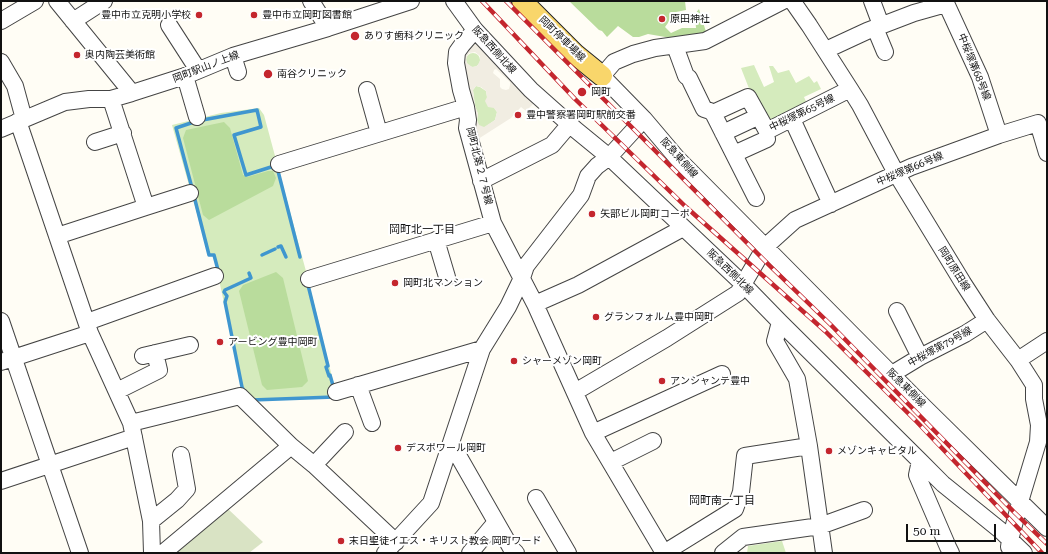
<!DOCTYPE html>
<meta charset="utf-8">
<style>
body{margin:0}
#map{position:relative;width:1048px;height:554px;overflow:hidden;background:#fffdf5;font-family:"Roboto Serif",serif}
canvas{display:block}
.frame{position:absolute;inset:0;border:2px solid #111;pointer-events:none}
.scale{position:absolute;left:906px;top:524px;width:90px;height:18px;box-sizing:border-box;border:2px solid #111;border-top:0;padding-left:5px;font-size:12px;line-height:14px;white-space:nowrap;color:#111;-webkit-text-stroke:3px #fff;paint-order:stroke}
</style>
<div id="map">
<canvas width="1048" height="554"></canvas>
<div class="frame"></div>
<div class="scale">50 m</div>
</div>
<script>
const c = document.querySelector('canvas').getContext('2d');
c.lineJoin = 'round';
function fillPath(path, color) { c.fillStyle = color; c.fill(path, 'evenodd'); }
const toPath = rows => new Path2D(rows.map(r => 'M' + r).join(''));
function strokePath(path, color, width, dash) { c.strokeStyle = color; c.lineWidth = width; c.lineCap = dash ? 'butt' : 'round'; c.setLineDash(dash || []); c.stroke(path); }
function drawText(font, color, halo, rows, align = 'center') {
  c.font = font + ' "Roboto Serif","Noto Sans JP",serif'; c.lineWidth = 4; c.setLineDash([]); c.textBaseline = 'middle'; c.strokeStyle = halo; c.fillStyle = color; for (const [text, x, y, turn = 0] of rows) {
    c.save(); c.translate(x, y); c.rotate((+turn || 0) * Math.PI / 180); c.textAlign = isNaN(turn) ? turn : align; if (halo) c.strokeText(text, 0, 0); c.fillText(text, 0, 0); c.restore();
  }
}
fillPath(toPath([
 '466 60a7 7 0 1 1 14 0a7 7 0 1 1-14 0Z',
 [754,65,764,87,774,82,769,66,773,66,778,73,789,70,796,83,809,76,814,83,817,81,821,89,804,97,808,106,767,126,750,91,741,68],
 [476,86,480,87,486,91,487,97,497,112,495,120,484,128,479,126,477,120,478,114,475,106,473,90],
 [259,108,264,115,307,275,337,397,249,400,242,388,214,256,209,256,172,125,221,113],
 [782,541,786,553,747,553,748,546]
]), '#d5ebbd');
fillPath(toPath([
 [569,1,685,1,686,10,676,12,665,27,671,33,682,28,696,28,695,14,699,9,706,32,700,34,671,38,648,34,639,37,633,37,618,26,607,37,602,31,599,30],
 [224,122,230,128,243,175,247,177,268,171,273,171,276,178,273,186,209,220,203,215,183,138,186,130],
 [276,272,283,278,308,381,302,387,267,390,262,385,239,291,243,285]
]), '#b9dc9c');
fillPath(toPath([
 [227,508,263,542,249,553,172,553]
]), '#d9e3c4');
fillPath(toPath([
 [478,41,485,50,488,56,508,77,514,79,535,102,526,111,521,107,511,118,475,141,460,53,465,47],
 [475,52,480,56,480,61,477,66,472,67,467,63,466,58,469,53],
 [496,69,510,82,510,85,509,89,506,90,502,89,500,87,500,79,493,73,494,70],
 [476,86,481,87,486,91,487,97,485,101,488,107,494,108,497,112,495,120,484,127,479,125,477,120,478,114,475,106,473,90]
]), '#f1ede2');
strokePath(toPath([
 [192,188,176,128,197,121,257,110,261,127,234,135,246,175,271,167,278,171,300,257],
 [194,196,209,255,214,255,218,270],
 [278,247,281,246,286,257],
 [262,255,275,249],
 [308,285,328,366,326,367,329,376,330,375,334,389],
 [244,391,242,387,225,302,227,296,224,292,225,290,251,278,249,273],
 [252,400,334,397]
]), '#3f96cf', 3.5);
const minor = toPath([
 [57,1,132,93],
 [311,1,328,28],
 [454,1,475,30,531,90,576,130,609,157,743,284,780,322,920,461,943,484,1000,530,1024,553],
 [783,1,705,41,655,48,633,54,614,62,602,76,644,119,677,158,921,404,1047,528],
 [791,1,793,2,809,25,850,89,860,105,896,173,963,283,987,320,1018,360,1034,385,1034,399,1039,425,1038,442,1022,495,1010,540,1009,547],
 [872,1,881,25],
 [945,1,980,77,999,135],
 [1,21,35,1],
 [73,21,104,1],
 [169,25,198,70],
 [875,28,885,52],
 [475,30,462,45,457,52,456,63,461,90,466,107,468,120,467,128,493,223,535,304,593,433,664,553,735,509,741,492,745,456,809,446],
 [675,46,686,76,689,78,704,109,710,111,713,113,748,97,767,131,850,89],
 [826,50,867,31,914,13,946,4],
 [233,56,238,72],
 [1,62,15,86,24,119],
 [185,76,197,117],
 [367,90,379,133],
 [111,99,146,207],
 [713,113,756,198],
 [792,119,831,204],
 [18,121,90,333,131,423,151,521,152,553],
 [1,129,65,102,89,99,111,99,132,93,185,76,233,56,328,28,411,1],
 [723,133,755,118],
 [95,142,123,133],
 [734,154,767,139],
 [279,164,466,107],
 [481,181,552,145,569,125],
 [57,236,146,207,190,193],
 [436,240,447,277],
 [309,279,493,223],
 [535,304,578,285,683,228],
 [897,311,920,357],
 [1,321,80,553],
 [87,322,215,276],
 [780,322,775,341,797,379,809,446,824,553],
 [143,356,190,345],
 [1018,360,1047,341],
 [1,362,90,333],
 [892,374,920,357,965,334,987,320],
 [358,385,372,423],
 [117,391,159,370,155,353],
 [336,392,482,349],
 [575,392,667,338,738,293,765,247,795,220,911,167,999,135,1038,123,1047,153],
 [131,423,240,396,291,446,314,465,396,542],
 [593,433,722,374],
 [451,443,511,548,516,553],
 [920,461,917,475,948,547,951,553],
 [611,462,653,441],
 [314,465,345,432],
 [1,481,134,437],
 [536,498,568,553],
 [151,521,177,500,187,489,181,455],
 [163,553,291,446],
 [385,553,431,503,482,349,508,307,522,278,526,266,581,195,588,176,597,166,609,157,644,119],
 [470,553,496,522],
 [723,553,743,537,820,526,864,510]
]);
const major = toPath([
 [522,1,575,54,602,76]
]);
strokePath(minor, '#444', 18);
strokePath(major, '#222', 22);
strokePath(minor, '#fff', 16);
strokePath(major, '#f9d66b', 20);
const rail = toPath([
 [482,1,575,99,686,207,825,331,917,422,1042,553],
 [506,1,770,266,831,325,1014,512,1047,544]
]);
strokePath(rail, '#c4262e', 4.5);
strokePath(rail, '#fff', 3, [9]);
for (const [x, y, r, color] of [
 [199,15,4,"#c4262e"],
 [254,15,4,"#c4262e"],
 [662,19,4,"#c4262e"],
 [355,36,5,"#c4262e"],
 [77,55,4,"#c4262e"],
 [268,74,5,"#c4262e"],
 [582,92,5,"#c4262e"],
 [518,115,4,"#c4262e"],
 [592,214,4,"#c4262e"],
 [395,283,4,"#c4262e"],
 [596,317,4,"#c4262e"],
 [220,342,4,"#c4262e"],
 [514,361,4,"#c4262e"],
 [662,381,4,"#c4262e"],
 [398,448,4,"#c4262e"],
 [829,451,4,"#c4262e"],
 [341,541,4,"#c4262e"]
]) { const dot = new Path2D(); dot.arc(x, y, r, 0, 2 * Math.PI); c.fillStyle = color; c.fill(dot); strokePath(dot, '#fff', 1.5); }
drawText('10px', '#111', '#fff', [
 ["豊中市立克明小学校",191,15,"right"],
 ["豊中市立岡町図書館",262,15],
 ["原田神社",670,19],
 ["ありす歯科クリニック",364,36],
 ["奥内陶芸美術館",85,55],
 ["南谷クリニック",277,74],
 ["岡町",591,92],
 ["豊中警察署岡町駅前交番",526,115],
 ["矢部ビル岡町コーポ",600,214],
 ["岡町北マンション",403,283],
 ["グランフォルム豊中岡町",604,317],
 ["アービング豊中岡町",228,342],
 ["シャーメゾン岡町",522,361],
 ["アンシャンテ豊中",670,381],
 ["デスポワール岡町",406,448],
 ["メゾンキャピタル",837,451],
 ["末日聖徒イエス・キリスト教会 岡町ワード",349,541]
], 'left');
drawText('10px', '#111', '#fff', [
 ["岡町停車場線",562,39,44],
 ["阪急西側北線",494,50,48],
 ["岡町駅山ノ上線",206,67,-21],
 ["中桜塚第68号線",974,67,68],
 ["中桜塚第65号線",802,113,-26],
 ["阪急東側線",679,158,48],
 ["岡町北第２７号線",479,166,76],
 ["中桜塚第66号線",910,169,-23],
 ["岡町原田線",954,269,58],
 ["阪急西側北線",730,272,44],
 ["中桜塚第79号線",940,347,-29],
 ["阪急東側線",906,388,45]
]);
drawText('11px', '#111', '#fff', [
 ["岡町北一丁目",422,230],
 ["岡町南一丁目",722,501]
]);
</script>
